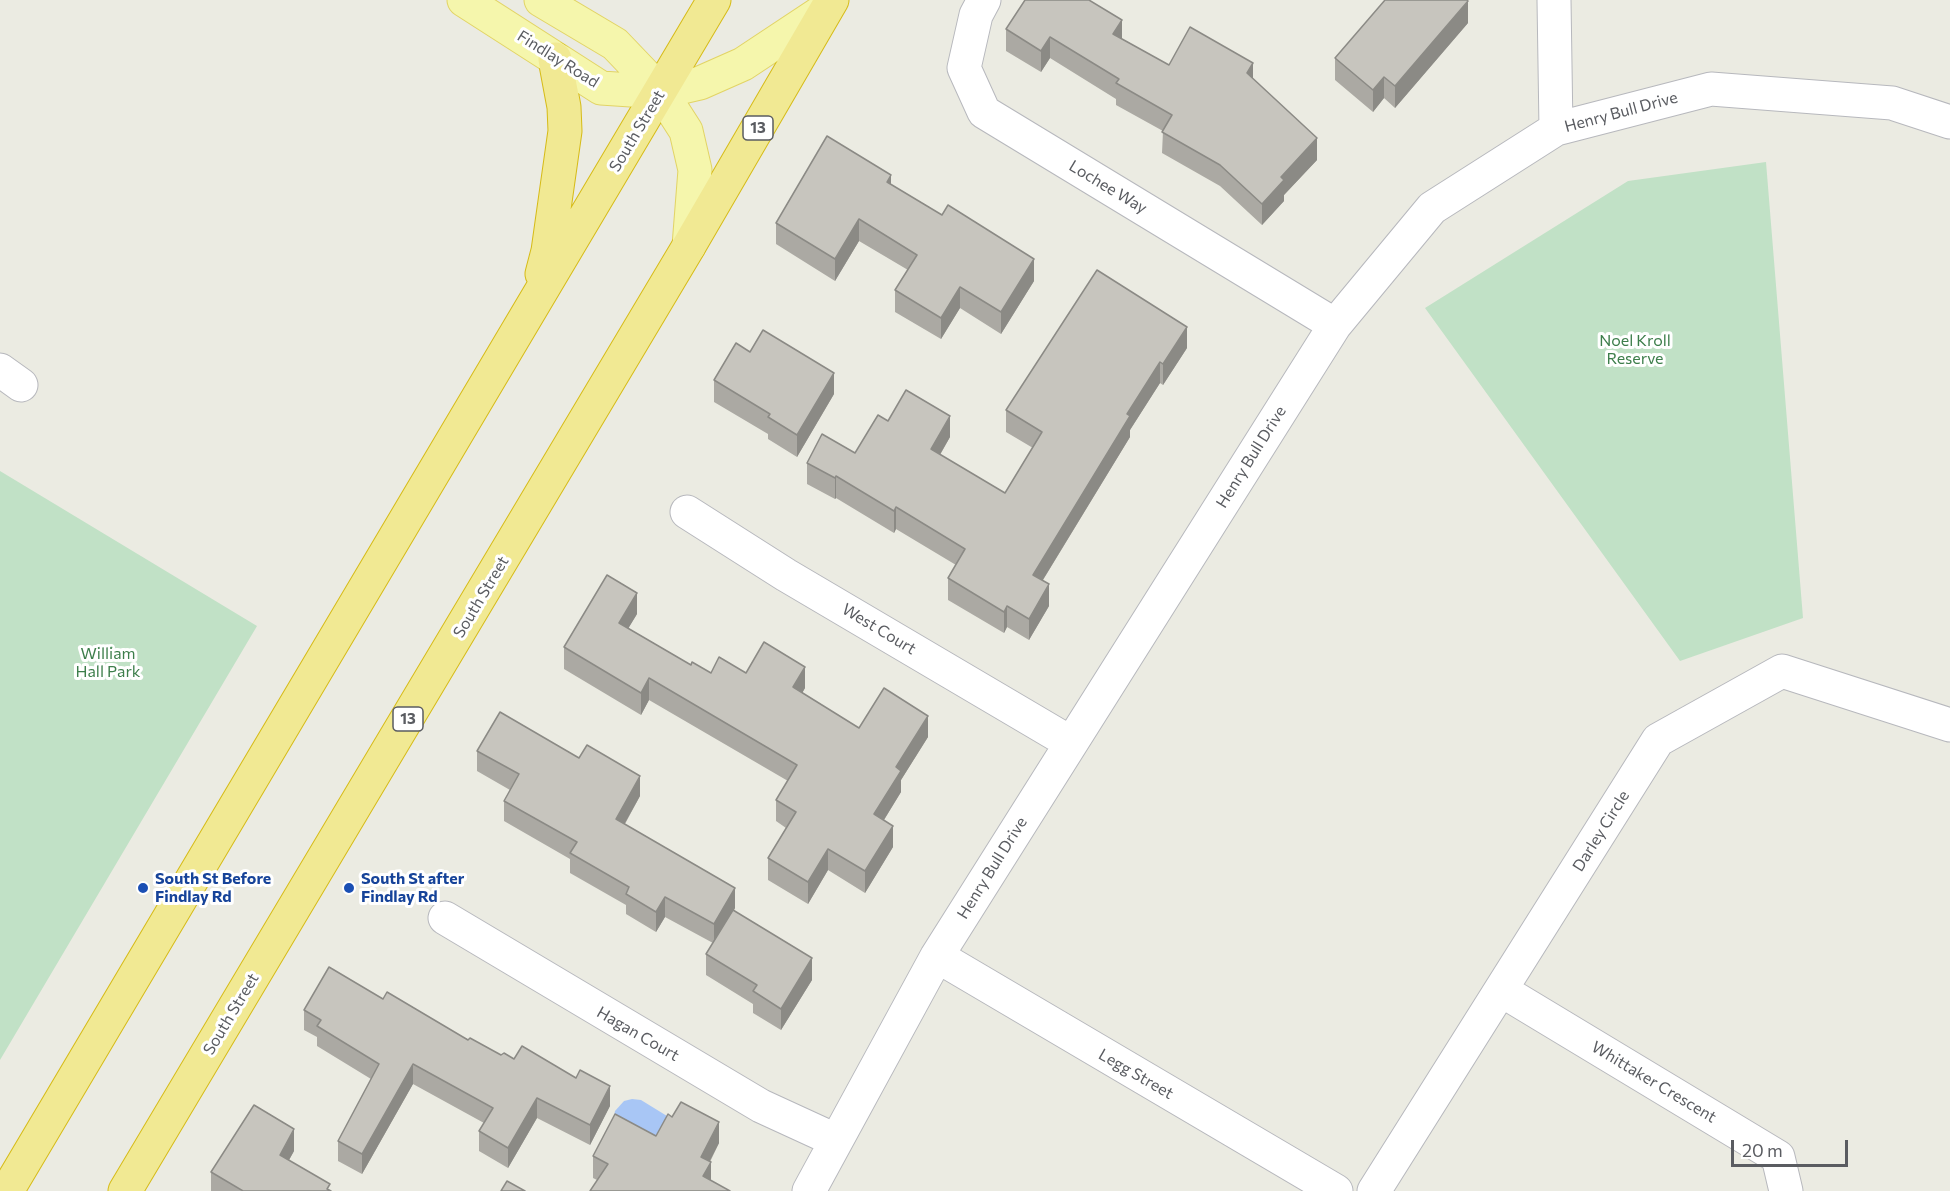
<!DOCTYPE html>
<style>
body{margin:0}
#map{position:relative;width:1950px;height:1191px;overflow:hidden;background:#ebebe2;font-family:Commissioner,sans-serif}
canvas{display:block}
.scale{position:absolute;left:1731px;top:1140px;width:117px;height:27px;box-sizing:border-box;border:3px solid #5a5c61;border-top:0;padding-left:8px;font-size:18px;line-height:21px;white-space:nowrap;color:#5a5c61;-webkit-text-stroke:4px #fff;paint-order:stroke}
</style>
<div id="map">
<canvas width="1950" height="1191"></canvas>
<div class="scale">20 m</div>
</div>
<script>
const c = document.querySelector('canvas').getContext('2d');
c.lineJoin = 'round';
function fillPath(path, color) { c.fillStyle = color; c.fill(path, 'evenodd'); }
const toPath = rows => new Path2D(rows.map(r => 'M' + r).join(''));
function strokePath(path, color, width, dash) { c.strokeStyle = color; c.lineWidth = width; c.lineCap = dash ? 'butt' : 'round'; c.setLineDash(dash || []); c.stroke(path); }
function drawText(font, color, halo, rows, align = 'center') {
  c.font = font + ' Commissioner,sans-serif'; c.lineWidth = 6; c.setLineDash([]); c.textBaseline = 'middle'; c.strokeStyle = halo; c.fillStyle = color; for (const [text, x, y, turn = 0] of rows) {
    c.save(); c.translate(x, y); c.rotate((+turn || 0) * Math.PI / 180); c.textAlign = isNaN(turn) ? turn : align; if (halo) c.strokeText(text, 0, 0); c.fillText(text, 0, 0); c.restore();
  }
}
fillPath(toPath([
 [1766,162,1803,618,1680,661,1425,308,1628,181],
 [0,471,257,626,0,1060]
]), '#c1e1c6');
fillPath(toPath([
 [632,1099,641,1100,667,1116,665,1130,653,1137,613,1121,615,1111,624,1101]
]), '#a8c6f5');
const minor = toPath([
 [984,0,976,15,964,68,984,112,1335,325],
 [1554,0,1556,129],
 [0,370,21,385],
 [687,512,786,575,1071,743],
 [445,918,761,1106,835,1140],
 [937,956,1336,1191],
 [1501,990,1778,1157,1786,1191],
 [809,1191,937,956,1335,325,1432,208,1556,129,1711,89,1892,103,1950,122],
 [1374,1191,1658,740,1782,671,1950,725]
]);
const major = toPath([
 [464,0,601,88,661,92,700,83,743,64,826,9],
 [541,0,615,44,661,92,686,131,695,170,689,246]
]);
const highway = toPath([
 [542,274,548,251,565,131,564,107,555,59],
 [7,1191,714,0],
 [125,1191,689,246,832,0]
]);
strokePath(minor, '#b7b8bd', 35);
strokePath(major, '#e2d465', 35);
strokePath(highway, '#d6bb17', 35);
strokePath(minor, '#fff', 33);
strokePath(major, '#f5f6ac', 33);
strokePath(highway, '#f1e993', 33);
fillPath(toPath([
 [1468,23,1395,108,1384,98,1373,112,1335,80,1335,58],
 [1006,29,1122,39,1169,65,1253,79,1317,160,1284,195,1284,201,1262,225,1220,186,1162,153,1163,131,1116,105,1116,99,1050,58,1041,72,1006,51],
 [891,185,1034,281,1001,334,960,308,941,339,895,312,895,290,908,270,859,241,835,281,776,244,776,223],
 [1187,348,1163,385,1160,383,1130,430,1130,437,1043,580,1049,606,1029,640,1007,627,1004,633,948,600,948,578,956,565,896,529,894,533,836,498,835,499,807,484,807,463,855,453,888,421,950,437,940,455,1005,493,1033,448,1006,432,1006,410],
 [750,352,834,394,797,457,768,439,768,434,714,402,714,380],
 [637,614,628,628,691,665,711,673,746,673,805,688,802,693,859,728,928,737,901,780,901,792,884,820,893,847,865,893,828,870,808,904,768,880,768,858,786,828,776,821,776,800,788,781,649,700,641,715,564,669,564,647],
 [477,751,640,796,625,824,735,908,734,910,812,980,781,1030,753,1013,753,1004,706,975,706,954,713,943,665,917,656,932,626,914,626,905,570,873,570,859,504,821,504,801,510,790,477,771],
 [383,999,501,1055,610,1106,590,1145,537,1118,508,1168,479,1151,479,1131,484,1123,413,1084,362,1174,338,1161,338,1141,371,1079,317,1046,317,1037,304,1030,304,1010],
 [656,1136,719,1143,710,1162,711,1181,597,1180,593,1178,593,1156],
 [294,1151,289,1160,331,1191,211,1191,211,1172]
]), '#aba9a3');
fillPath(toPath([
 [1468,1,1468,23,1395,108,1395,86],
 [1122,20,1122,42,1113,34],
 [1050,37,1050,58,1041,72,1041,51],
 [1253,63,1253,84,1247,73],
 [1384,77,1384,98,1373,112,1373,90],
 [1317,138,1317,160,1284,195,1284,201,1262,225,1262,204,1281,177],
 [891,175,891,197,887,182],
 [859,219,859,241,835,281,835,259],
 [1034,259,1034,281,1001,334,1001,312],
 [960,287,960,308,941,339,941,318],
 [1187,327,1187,348,1163,385,1163,364],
 [1160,362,1160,383,1130,430,1130,437,1033,596,1033,575,1127,414],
 [834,373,834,394,797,457,797,435],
 [950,416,950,437,931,470,931,449],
 [836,476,836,498,835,499,835,478],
 [896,507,896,529,894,533,894,511],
 [1049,584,1049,606,1029,640,1029,619],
 [637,593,637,614,619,644,619,623],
 [1007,606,1007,627,1004,633,1004,612],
 [805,667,805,688,793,709,793,687],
 [649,678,649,700,641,715,641,693],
 [928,716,928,737,901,780,901,792,874,836,874,814,896,767],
 [640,776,640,796,616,839,616,819],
 [893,826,893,847,865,893,865,871],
 [828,849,828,870,808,904,808,882],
 [735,888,735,908,714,944,714,924],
 [665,897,665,917,656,932,656,912],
 [812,958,812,980,781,1030,781,1009],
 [413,1064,413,1084,362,1174,362,1154],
 [610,1086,610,1106,590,1145,590,1125],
 [537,1098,537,1118,508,1168,508,1148],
 [719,1122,719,1143,701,1178,701,1157],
 [294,1129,294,1151,280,1176,280,1155],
 [711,1162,711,1184,703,1176]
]), '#8b8a85');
const building = toPath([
 [1025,0,1089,0,1122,20,1113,34,1169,65,1190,27,1253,63,1247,73,1317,138,1281,177,1284,180,1262,204,1220,165,1162,132,1172,115,1116,83,1119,79,1050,37,1041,51,1006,29,1025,0],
 [1385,0,1467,0,1468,1,1395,86,1384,77,1373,90,1335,58,1385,0],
 [827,136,891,175,887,182,942,215,948,205,1034,259,1001,312,960,287,941,318,895,290,917,255,859,219,835,259,776,223,827,136],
 [1097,270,1187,327,1163,364,1160,362,1127,414,1130,416,1033,575,1049,584,1029,619,1007,606,1004,612,948,578,965,549,896,507,894,511,836,476,835,478,807,463,822,434,855,453,878,415,888,421,906,390,950,416,931,449,1005,493,1042,432,1006,410,1097,270],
 [763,330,834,373,797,435,768,417,770,414,714,380,736,343,750,352,763,330],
 [607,575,637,593,619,623,691,665,692,662,711,673,719,657,746,673,764,642,805,667,793,687,859,728,884,688,928,716,896,767,901,771,874,814,893,826,865,871,828,849,808,882,768,858,796,812,776,800,797,765,649,678,641,693,564,647,607,575],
 [500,712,579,758,587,745,640,776,616,819,735,888,714,924,665,897,656,912,626,894,629,887,570,853,577,842,504,801,519,774,477,751,500,712],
 [733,910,812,958,781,1009,753,991,757,985,706,954,733,910],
 [329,967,383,999,387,992,468,1040,470,1038,501,1055,504,1053,514,1059,522,1046,576,1078,580,1070,610,1086,590,1125,537,1098,508,1148,479,1131,493,1108,413,1064,362,1154,338,1141,379,1064,317,1026,321,1020,304,1010,329,967],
 [681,1102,719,1122,701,1157,711,1162,703,1176,730,1191,590,1191,608,1164,593,1156,615,1114,656,1136,668,1114,672,1117,681,1102],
 [254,1105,294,1129,280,1155,330,1184,327,1189,331,1191,243,1191,211,1172,254,1105],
 [507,1181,525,1191,501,1191,507,1181]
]);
fillPath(building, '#c7c5be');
strokePath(building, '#8b8a85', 1.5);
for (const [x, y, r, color] of [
 [143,888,6,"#1a4fb4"],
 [349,888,6,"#1a4fb4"]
]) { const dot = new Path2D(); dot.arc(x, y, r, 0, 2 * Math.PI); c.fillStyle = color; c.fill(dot); strokePath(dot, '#fff', 2); }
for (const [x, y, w] of [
 [758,128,30],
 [408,719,30]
]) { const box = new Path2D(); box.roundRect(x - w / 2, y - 12, w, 24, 4.5); c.fillStyle = '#fff'; c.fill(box); strokePath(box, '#5a5c61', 1.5); }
drawText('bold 15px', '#5a5c61', null, [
 ["13",758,128],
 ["13",408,719]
]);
drawText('16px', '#5a5c61', '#fff', [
 ["Findlay Road",558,59,32],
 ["Henry Bull Drive",1621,112,-15],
 ["South Street",637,131,-59],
 ["Lochee Way",1108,187,31],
 ["Henry Bull Drive",1251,457,-58],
 ["South Street",481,597,-59],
 ["West Court",879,629,31],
 ["Darley Circle",1601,831,-58],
 ["Henry Bull Drive",992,868,-58],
 ["South Street",231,1014,-59],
 ["Hagan Court",638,1034,30],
 ["Legg Street",1136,1074,30],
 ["Whittaker Crescent",1654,1082,31]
]);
drawText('16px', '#3d7e4b', '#fff', [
 ["Noel Kroll",1635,341],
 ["Reserve",1635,359],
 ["William",108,654],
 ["Hall Park",108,672]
]);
drawText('bold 16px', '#164399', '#fff', [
 ["South St Before",155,879],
 ["Findlay Rd",155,897],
 ["South St after",361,879],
 ["Findlay Rd",361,897]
], 'left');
</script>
